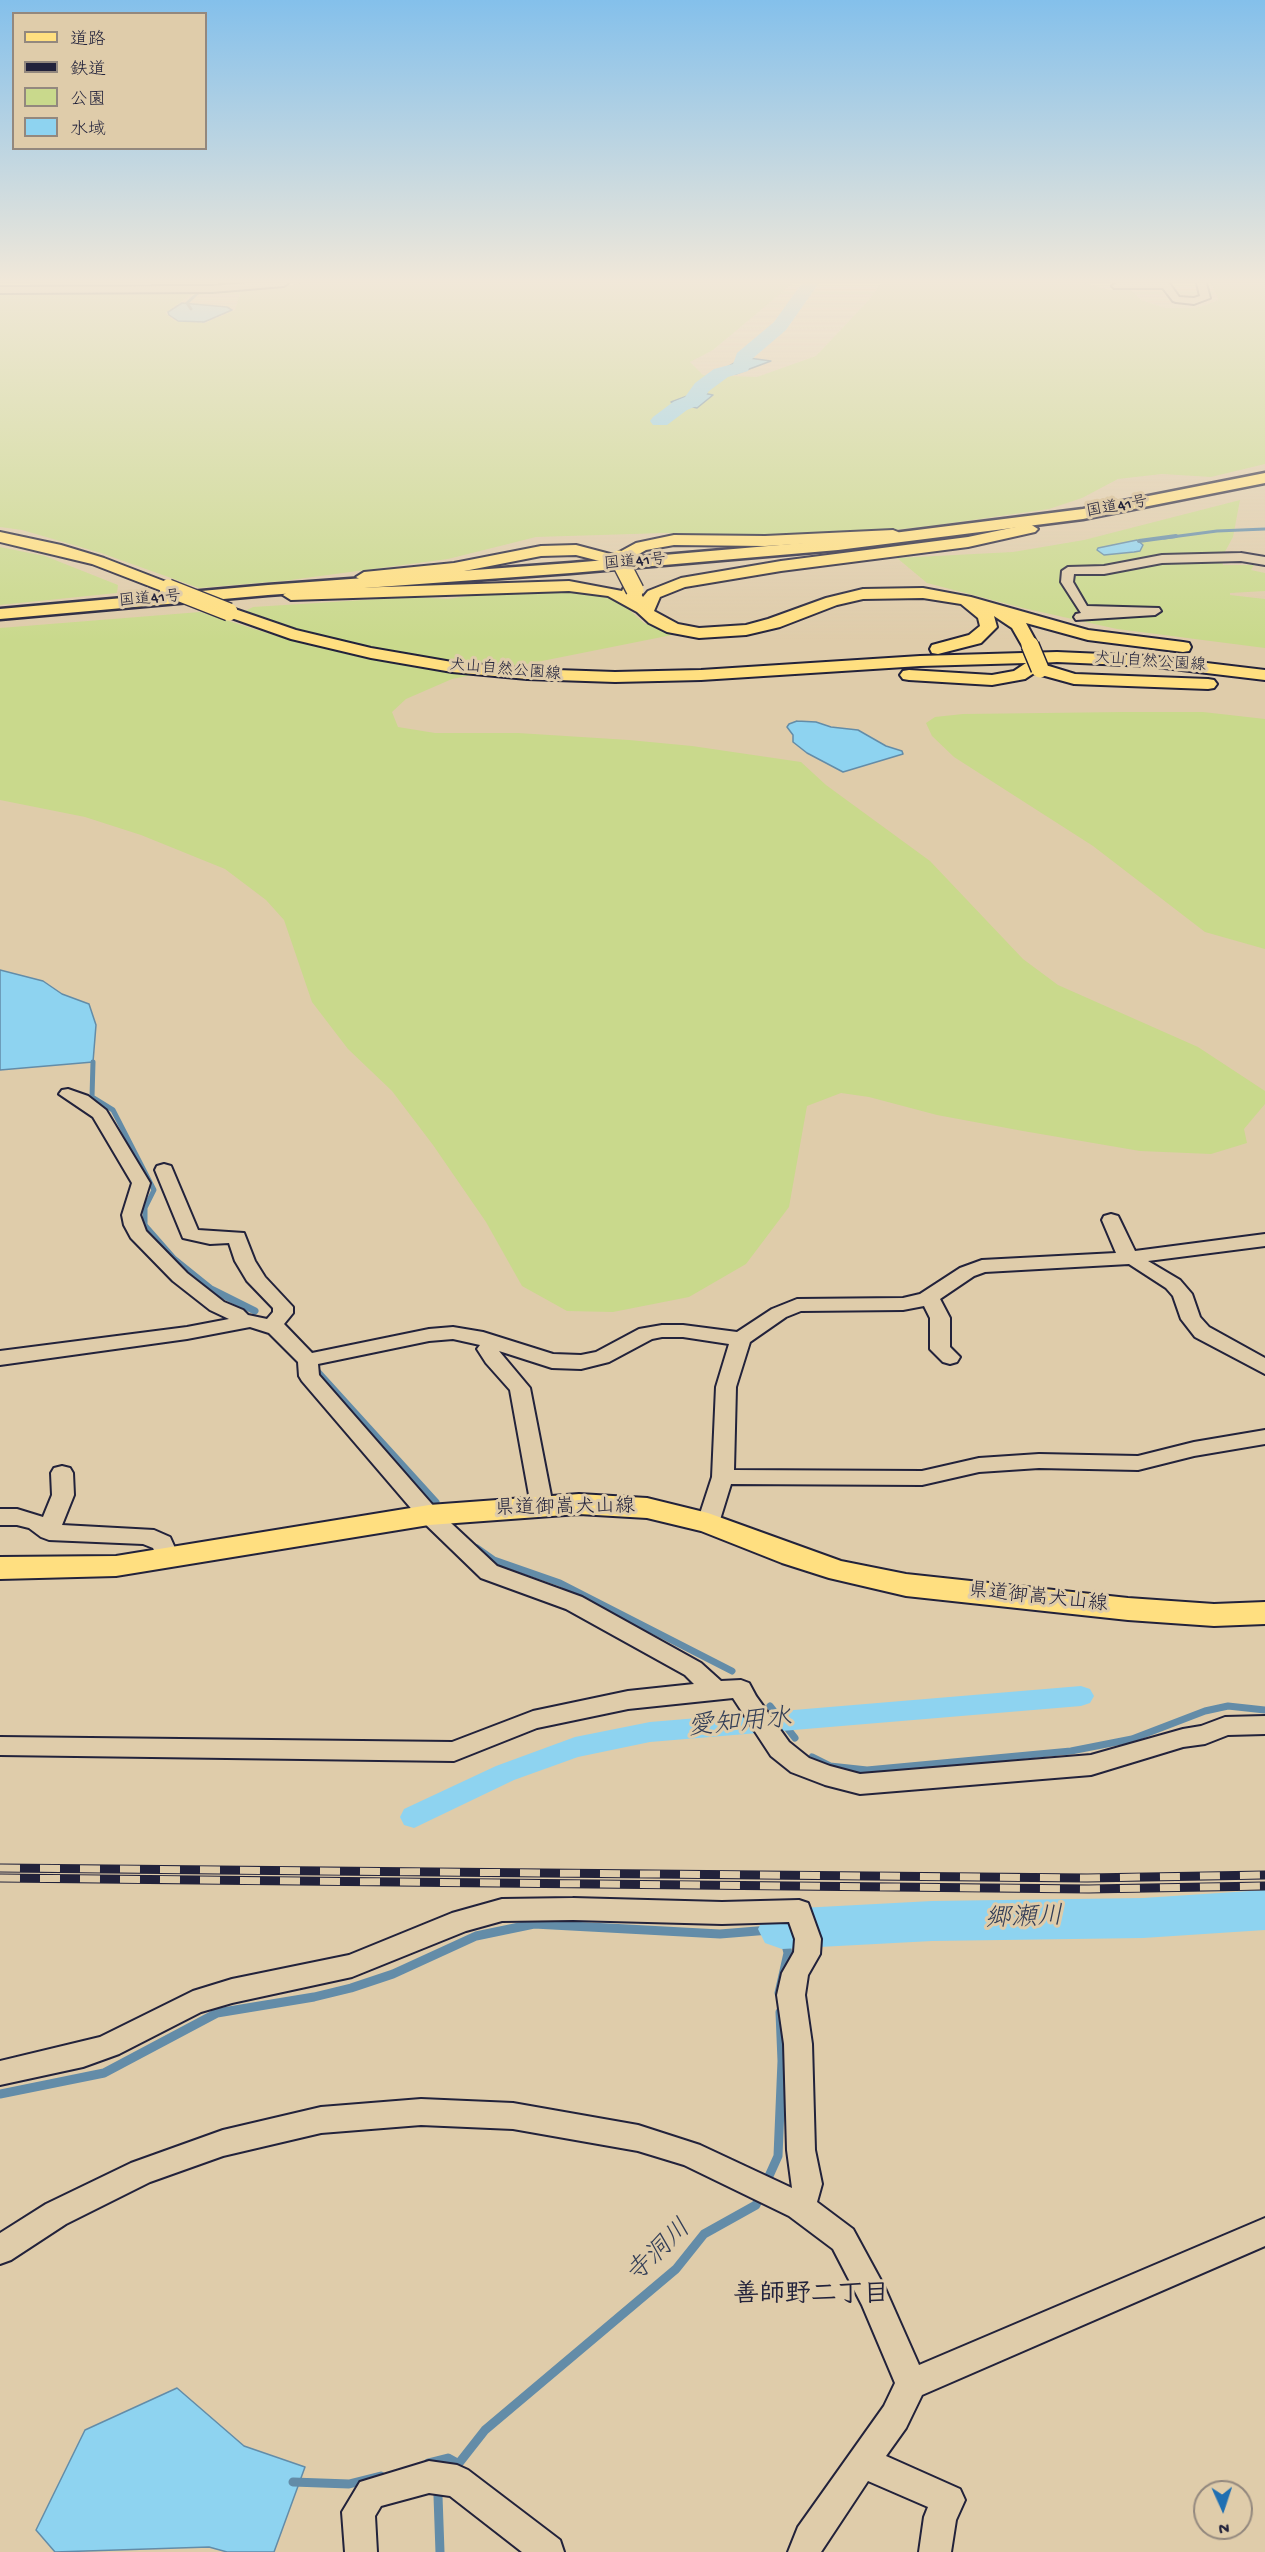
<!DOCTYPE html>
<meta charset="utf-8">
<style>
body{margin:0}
#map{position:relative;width:1265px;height:2552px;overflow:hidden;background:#dfccaa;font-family:"Gochi Hand","Klee One",sans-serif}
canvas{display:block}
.legend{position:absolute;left:12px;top:12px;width:195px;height:138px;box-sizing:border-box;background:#dfccaa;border:2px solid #93887e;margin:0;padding:8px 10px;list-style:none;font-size:18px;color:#22223b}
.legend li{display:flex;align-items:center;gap:12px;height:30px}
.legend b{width:30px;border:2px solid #93887e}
.north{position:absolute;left:1193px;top:2480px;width:60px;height:60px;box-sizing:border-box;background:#dfccaa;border:2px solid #93887e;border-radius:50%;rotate:177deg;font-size:16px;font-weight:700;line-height:24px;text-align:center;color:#22223b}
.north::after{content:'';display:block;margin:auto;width:21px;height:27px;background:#1f6fb2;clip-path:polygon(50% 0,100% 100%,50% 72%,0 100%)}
</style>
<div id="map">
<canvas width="1265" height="2552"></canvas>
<ul class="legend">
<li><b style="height:8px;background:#ffdf80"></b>道路</li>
<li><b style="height:8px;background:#22223b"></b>鉄道</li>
<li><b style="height:16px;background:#c9d98c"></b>公園</li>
<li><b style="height:16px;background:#8ed3f0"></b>水域</li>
</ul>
<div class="north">N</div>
</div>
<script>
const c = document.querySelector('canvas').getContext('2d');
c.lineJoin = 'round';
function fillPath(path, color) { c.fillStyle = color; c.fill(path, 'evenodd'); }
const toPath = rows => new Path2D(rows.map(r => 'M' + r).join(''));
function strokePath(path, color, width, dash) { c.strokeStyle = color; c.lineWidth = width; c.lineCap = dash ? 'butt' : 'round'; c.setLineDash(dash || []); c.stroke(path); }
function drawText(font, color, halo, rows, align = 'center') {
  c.font = font + ' "Gochi Hand","Klee One",sans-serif'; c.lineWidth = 6; c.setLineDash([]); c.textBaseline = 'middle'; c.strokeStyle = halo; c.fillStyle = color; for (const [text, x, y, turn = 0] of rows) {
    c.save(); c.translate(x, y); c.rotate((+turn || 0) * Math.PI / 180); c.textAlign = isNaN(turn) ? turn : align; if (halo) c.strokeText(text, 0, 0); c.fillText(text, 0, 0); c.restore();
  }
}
fillPath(toPath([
 [303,283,793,283,713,350,690,362,703,375,757,377,816,356,868,301,881,283,1084,283,1110,290,1130,289,1141,300,1165,308,1196,308,1219,300,1211,283,1265,283,1265,464,1211,477,1162,474,1118,479,1082,498,1049,509,931,526,845,535,739,536,665,533,536,537,448,559,283,581,199,588,101,553,22,530,0,527,0,293,195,292,165,313,175,321,205,323,235,310,241,291],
 [1240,500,1233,537,1221,559,1223,565,1254,565,1251,570,1265,573,1265,591,1230,593,1230,595,1265,599,1265,648,1117,629,1023,608,927,583,897,558,1013,552,1084,540],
 [0,547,45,556,118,585,117,593,0,605],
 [516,589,592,591,617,599,644,623,677,634,452,679,406,699,392,712,398,727,435,733,518,733,629,740,692,746,801,762,826,785,930,861,1023,959,1058,985,1198,1047,1265,1091,1265,1104,1244,1129,1247,1143,1211,1154,1140,1151,1023,1131,937,1115,869,1097,841,1093,807,1106,789,1207,746,1264,689,1297,613,1312,567,1311,522,1286,486,1222,433,1145,392,1091,348,1049,312,1002,284,920,266,900,225,869,141,835,85,817,0,800,0,628,200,612,280,637,299,630,245,611,253,607,411,597,448,599],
 [1124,712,1203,712,1265,719,1265,949,1205,932,1093,846,954,757,932,736,926,723,935,717,963,714]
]), '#c9d98c');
const water = toPath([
 [182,303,227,307,232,310,204,322,178,321,169,315,168,312,182,303],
 [749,358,771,361,736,374,722,370,736,362,749,358],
 [698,392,713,395,697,408,671,402,698,392],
 [1137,540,1143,545,1140,551,1134,552,1104,555,1097,550,1098,548,1137,540],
 [797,721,816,722,831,727,858,730,886,746,902,751,903,754,843,772,807,753,793,742,793,735,787,727,789,724,797,721],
 [0,970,43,981,62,994,89,1004,96,1025,93,1062,0,1070,0,970],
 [177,2388,244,2446,305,2467,274,2552,227,2552,209,2547,55,2552,36,2530,85,2430,177,2388]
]);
fillPath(water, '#8ed3f0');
strokePath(water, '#638ca8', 1.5);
strokePath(toPath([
 [191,309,187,303,199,292],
 [1164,538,1217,531,1265,529]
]), '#638ca8', 3);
strokePath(toPath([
 [1139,541,1176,536]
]), '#638ca8', 4);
strokePath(toPath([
 [93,1062,92,1097,113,1110,154,1190,145,1208,145,1225,174,1258,215,1291]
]), '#638ca8', 5);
strokePath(toPath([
 [213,1290,255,1311],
 [317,1371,436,1502],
 [477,1548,494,1560,560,1583,732,1671],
 [770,1706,795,1738],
 [812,1757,830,1766,867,1770,1071,1751,1132,1739,1205,1711,1228,1706,1265,1710]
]), '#638ca8', 7);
strokePath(toPath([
 [0,2094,104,2073,217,2013,314,1997,351,1988,393,1974,476,1936,534,1924,720,1934,782,1929,788,1953,779,1993],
 [765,2185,778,2156,782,2061,780,2012],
 [428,2463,448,2458,457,2463],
 [452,2472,485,2430,676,2269,704,2234,756,2205,761,2194],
 [293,2482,349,2484,381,2476],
 [440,2552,438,2496,442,2488]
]), '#638ca8', 9);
fillPath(toPath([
 [1081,1686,1090,1689,1094,1696,1090,1703,1081,1706,650,1742,578,1757,514,1780,414,1828,404,1825,400,1817,404,1809,496,1766,575,1737,650,1722,1081,1686]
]), '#8ed3f0');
fillPath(toPath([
 [802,283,819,283,786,330,752,359,748,371,728,377,709,391,699,405,687,410,667,425,653,425,650,421,653,417,673,402,685,397,695,383,714,369,733,364,737,353,774,322,802,283],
 [1265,1890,1265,1930,1143,1938,932,1941,782,1949,765,1943,758,1929,765,1915,782,1909,932,1901,1143,1898,1265,1890]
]), '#8ed3f0');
const minor = toPath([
 [248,283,288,283,284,286,212,292,0,293,0,287,212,286,248,283],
 [1117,283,1169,283,1179,297,1194,298,1200,296,1197,283,1206,283,1210,298,1194,304,1176,302,1173,301,1163,288,1114,288,1112,286,1117,283],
 [1241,553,1265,557,1265,565,1241,561,1162,563,1104,574,1074,574,1073,582,1087,606,1159,608,1161,611,1155,615,1076,620,1074,617,1076,614,1081,613,1061,582,1062,571,1068,567,1104,566,1162,555,1241,553],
 [68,1089,88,1096,106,1110,150,1183,140,1215,146,1231,187,1273,224,1302,243,1310,248,1315,267,1319,273,1312,273,1308,247,1281,235,1261,229,1243,210,1244,183,1238,155,1170,157,1166,164,1164,171,1166,198,1230,244,1233,255,1261,265,1277,293,1307,293,1313,284,1324,312,1353,429,1329,453,1327,483,1332,553,1354,581,1355,596,1352,639,1329,662,1325,683,1325,737,1332,772,1309,797,1299,903,1298,920,1294,960,1268,982,1260,1116,1253,1102,1220,1104,1216,1111,1214,1118,1216,1120,1220,1135,1251,1265,1234,1265,1246,1148,1261,1180,1280,1192,1294,1200,1317,1209,1327,1265,1358,1265,1374,1195,1337,1181,1319,1173,1296,1166,1288,1129,1264,985,1272,974,1276,940,1299,950,1318,950,1347,960,1357,957,1362,950,1364,943,1362,930,1349,930,1318,924,1306,903,1310,801,1311,786,1317,750,1342,736,1387,734,1470,922,1471,979,1458,1039,1454,1138,1456,1194,1442,1265,1430,1265,1444,1194,1456,1138,1470,1039,1468,979,1472,922,1485,731,1484,719,1523,716,1528,708,1531,700,1528,697,1523,712,1477,716,1387,729,1344,683,1337,662,1337,652,1339,609,1362,581,1369,552,1368,499,1351,530,1388,553,1506,550,1511,542,1514,534,1511,531,1506,510,1390,486,1363,477,1349,480,1345,453,1339,429,1341,318,1364,319,1375,437,1510,497,1566,582,1597,701,1663,721,1681,741,1680,749,1683,756,1696,789,1742,809,1758,830,1766,860,1774,1091,1755,1183,1729,1201,1726,1225,1717,1265,1716,1265,1734,1228,1735,1205,1744,1183,1747,1091,1775,860,1794,825,1785,791,1772,771,1756,733,1698,628,1709,537,1728,454,1761,0,1755,0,1737,452,1742,533,1711,628,1691,694,1684,685,1675,566,1609,481,1578,421,1520,302,1381,299,1376,298,1362,269,1333,250,1327,187,1339,0,1365,0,1351,187,1327,229,1319,210,1310,173,1281,131,1238,124,1225,122,1215,132,1183,93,1117,59,1094,62,1090,68,1089],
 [62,1466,70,1468,73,1473,74,1495,62,1525,154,1530,170,1537,179,1557,176,1563,168,1565,160,1563,153,1548,143,1544,49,1540,41,1537,29,1528,17,1525,0,1525,0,1509,17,1509,43,1517,52,1495,51,1473,54,1468,62,1466],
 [573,1898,722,1902,799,1900,808,1903,821,1939,820,1954,808,1975,805,1995,812,2044,815,2150,822,2184,817,2202,853,2229,884,2286,919,2365,1265,2218,1265,2246,922,2395,906,2428,886,2456,960,2489,965,2500,956,2520,951,2552,919,2552,924,2517,928,2507,868,2481,821,2552,788,2552,798,2527,884,2406,895,2383,862,2305,833,2249,789,2216,684,2165,638,2151,513,2129,421,2125,321,2133,223,2156,150,2182,66,2224,11,2260,0,2264,0,2233,46,2204,131,2163,223,2130,321,2107,421,2099,513,2103,638,2125,700,2145,792,2188,787,2150,784,2044,777,1995,782,1973,794,1952,795,1939,789,1922,722,1924,573,1920,502,1921,466,1931,352,1977,232,2003,201,2012,119,2054,83,2067,0,2085,0,2061,100,2037,193,1991,232,1979,349,1955,452,1913,502,1899,573,1898],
 [429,2461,457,2465,468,2470,560,2540,564,2552,522,2552,450,2496,429,2493,381,2506,375,2516,377,2552,345,2552,342,2512,360,2482,429,2461]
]);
const major = toPath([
 [1030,524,1038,529,1035,532,968,547,781,571,685,587,660,597,654,611,678,624,699,628,746,625,768,619,826,598,863,589,923,588,971,597,1088,630,1183,642,1189,643,1191,647,1189,651,1183,652,1088,640,1026,623,1038,645,1030,650,1024,649,1012,628,994,616,997,627,981,643,938,654,932,653,930,649,932,645,969,635,980,626,978,618,961,604,923,598,863,599,837,605,780,627,746,635,699,638,667,632,649,623,637,612,608,596,569,591,291,600,283,595,291,590,569,581,622,591,624,587,630,585,636,587,643,597,648,591,681,578,781,561,968,537,1030,524],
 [893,530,898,532,901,535,898,538,765,546,674,545,646,550,625,562,615,565,576,555,541,556,454,573,364,582,356,577,364,572,454,563,541,546,576,545,614,555,636,543,674,535,765,536,893,530],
 [0,532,61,545,104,558,174,585,176,588,174,591,162,591,92,564,0,542,0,532],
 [229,607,296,630,371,648,452,662,527,669,615,672,701,670,920,656,1057,652,1148,656,1265,670,1265,680,1148,666,1057,662,1039,663,1075,674,1208,679,1214,680,1217,684,1214,688,1208,689,1074,684,1034,673,1025,679,992,685,909,680,903,679,900,675,903,671,909,670,992,675,1014,671,1026,663,920,666,701,680,615,682,527,679,452,672,371,658,291,639,223,615,221,612,229,607],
 [579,1494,647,1498,708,1513,841,1561,906,1574,1128,1598,1214,1604,1265,1602,1265,1624,1214,1626,1128,1620,906,1596,829,1578,782,1563,701,1531,647,1518,579,1514,429,1525,116,1576,0,1579,0,1557,116,1556,429,1505,579,1494]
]);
const highway = toPath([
 [1265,473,1265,483,1083,519,838,550,571,573,268,595,0,619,0,609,268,585,571,563,838,540,1083,509,1265,473]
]);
strokePath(minor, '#22223b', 4);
strokePath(major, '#22223b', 4);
strokePath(highway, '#22223b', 5);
fillPath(minor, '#dfccaa');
fillPath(major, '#ffdf80');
fillPath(highway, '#ffdf80');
const rail = toPath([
 [0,1868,1087,1878,1265,1875],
 [0,1878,1089,1889,1265,1886]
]);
strokePath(rail, '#22223b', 9);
strokePath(rail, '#dfccaa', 7, [20]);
const majorBridge = toPath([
 [619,559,635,590],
 [168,588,229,612],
 [1030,645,1040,669]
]);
strokePath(majorBridge, '#22223b', 20, []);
strokePath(majorBridge, '#ffdf80', 17);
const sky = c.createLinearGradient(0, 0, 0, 641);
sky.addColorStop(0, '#84c0eb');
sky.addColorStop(0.44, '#f1e8d9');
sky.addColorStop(1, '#f1e8d900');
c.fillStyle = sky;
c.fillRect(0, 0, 1265, 641);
drawText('16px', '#22223b', '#dfccaa', [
 ["国道41号",1117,508,-10],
 ["国道41号",635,563,-5],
 ["国道41号",150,600,-5],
 ["犬山自然公園線",1150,663,4],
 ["犬山自然公園線",505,671,5]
]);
drawText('20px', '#22223b', '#dfccaa', [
 ["県道御嵩犬山線",565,1509,-1],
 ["県道御嵩犬山線",1038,1599,6]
]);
drawText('italic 26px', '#323d56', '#dfccaa', [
 ["愛知用水",740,1725,-5],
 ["郷瀬川",1024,1920,-2],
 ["寺洞川",660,2253,-44]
]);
drawText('bold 26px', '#22223b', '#dfccaa', [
 ["善師野二丁目",811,2297]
]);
</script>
